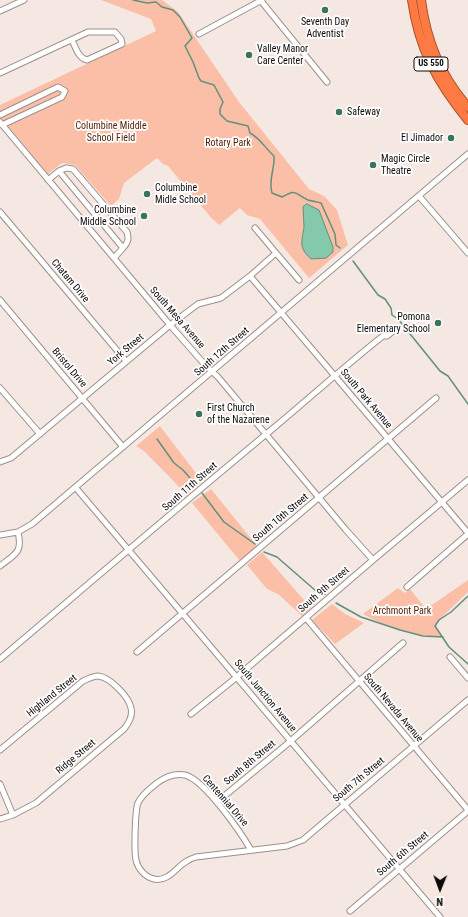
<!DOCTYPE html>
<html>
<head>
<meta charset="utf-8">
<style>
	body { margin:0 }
	#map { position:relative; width:468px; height:917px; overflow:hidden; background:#f5e8e2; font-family:"Roboto Condensed",sans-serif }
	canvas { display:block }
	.north { position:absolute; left:420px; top:869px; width:40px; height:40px; -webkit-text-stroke:3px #fff; paint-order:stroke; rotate:181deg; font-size:11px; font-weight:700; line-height:16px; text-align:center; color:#0e0a09 }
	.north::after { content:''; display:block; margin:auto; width:14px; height:18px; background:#0e0a09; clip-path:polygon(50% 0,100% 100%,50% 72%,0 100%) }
</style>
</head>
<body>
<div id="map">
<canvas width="468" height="917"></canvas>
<div class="north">N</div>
</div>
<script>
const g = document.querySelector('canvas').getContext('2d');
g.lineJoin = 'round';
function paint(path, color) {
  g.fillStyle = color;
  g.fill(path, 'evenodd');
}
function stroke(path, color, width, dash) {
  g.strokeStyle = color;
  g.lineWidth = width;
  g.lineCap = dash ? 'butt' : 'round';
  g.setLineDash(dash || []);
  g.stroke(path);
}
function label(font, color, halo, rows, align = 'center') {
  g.font = font + ' "Roboto Condensed",sans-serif';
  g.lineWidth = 3.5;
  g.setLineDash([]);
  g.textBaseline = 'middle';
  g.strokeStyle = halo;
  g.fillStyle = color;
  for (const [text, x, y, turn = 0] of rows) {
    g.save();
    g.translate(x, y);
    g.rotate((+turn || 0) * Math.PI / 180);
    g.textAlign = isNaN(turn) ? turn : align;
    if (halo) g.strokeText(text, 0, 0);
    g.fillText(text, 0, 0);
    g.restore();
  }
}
paint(new Path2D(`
	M101,0H162L178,12L239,102L309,189L324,196L337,210L348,245L309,278L260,219L247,215L240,208L219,225L214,220H213L168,166L163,164L157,158L124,183L119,199L111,206L75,165L62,163L48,174L0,116V105L156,31L151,19Z
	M160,426L202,481L187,495L144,451L136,446Z
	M211,489L257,546L240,561L192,503Z
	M262,552L311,608L302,616L278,594L267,589L247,565Z
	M468,580V592L439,620L435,626L443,637C414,636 389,629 363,614L398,588L405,593L410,589L426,609Z
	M332,604L345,614L364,623L335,644L312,620Z`), '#fbbfa8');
const water = new Path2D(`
	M307,204L319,210L333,247V252L326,258L311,259C298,247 302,242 304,227C304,220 303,213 303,207Z`);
paint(water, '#84c9ac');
stroke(water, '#61907b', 1);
stroke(new Path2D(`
	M133,0L147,3L156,2L162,7L173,10L180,17L192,38L185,46L193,62L199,78L201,81L214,85L223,102L220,109V114L227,121L248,126L250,133C260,138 265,148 274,156C275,169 268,180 272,193L282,197C298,188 294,194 308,200C312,201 317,202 321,203L335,234L336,245L340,248
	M353,261L378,295L385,299L391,308L392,315L398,319L440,371L448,376L468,404
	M157,439L174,463L183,470L197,486
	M202,493L224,522L255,544
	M264,552L277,557L316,591L325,594
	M468,596L451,612L439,620L435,626L449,647L468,664
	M336,603L361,617L400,630L423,636L443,637`), '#61907b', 1.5);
const minor = new Path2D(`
	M261,1L327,82
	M0,11L24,0
	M199,34L262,0
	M0,73L88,32H115L121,39L122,44L87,60C78,58 76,48 72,40
	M0,115L58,87L65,91L62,97L2,125
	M0,122L170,325L206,366L218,377L346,530L373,560
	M59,171L66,168L73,169L127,232C129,239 128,243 123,248
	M48,180L59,171L123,248L114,258
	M419,196L468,253
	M0,212L126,361
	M255,228L276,253
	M250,276L468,533
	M0,300L123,447
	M0,388L40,434
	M0,462L11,458L170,325L198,304L221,298L250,276L276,253L299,280
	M76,488L440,917
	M0,535L18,532L32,524L468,154
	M0,566C15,554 23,553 18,532
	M407,587L468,534
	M306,618L468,810
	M137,652L436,398
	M450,657L468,678
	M0,659C92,581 183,503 276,426C312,396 346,365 383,336H387L393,331
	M191,714L232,681L373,560L468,480
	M0,750L83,681C88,679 93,676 98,676C110,677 129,697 131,708C133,716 129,723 124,729L36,803L13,815L0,819
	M0,784L13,815
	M217,802L286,745L403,643
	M251,850C241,833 205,780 185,775C175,773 165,777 157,783C150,789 142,794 138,803C135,811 134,851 136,860C138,869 145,877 154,879C169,882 176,867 187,861C190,859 193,858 196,857L287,846L303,840L468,700
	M350,911L468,811`);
const highway = new Path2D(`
	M412,0C419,49 437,82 468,120
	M421,0C426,39 441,77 468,107`);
stroke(minor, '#9c908b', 7);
stroke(highway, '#aa532f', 10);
stroke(minor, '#fff', 5);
stroke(highway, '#fe7a43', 8);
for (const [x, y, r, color] of [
	[325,10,4,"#3a745d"],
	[249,55,4,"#3a745d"],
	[339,112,4,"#3a745d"],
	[451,138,4,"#3a745d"],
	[373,165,4,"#3a745d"],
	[147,194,4,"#3a745d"],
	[144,216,4,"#3a745d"],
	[438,323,4,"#3a745d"],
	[199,414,4,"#3a745d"]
]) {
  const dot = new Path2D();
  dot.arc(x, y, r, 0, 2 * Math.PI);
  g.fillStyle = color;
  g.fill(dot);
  stroke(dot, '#fff', 1.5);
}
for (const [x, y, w] of [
	[431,64,34]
]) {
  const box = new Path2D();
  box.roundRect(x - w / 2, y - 7, w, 14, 3);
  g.fillStyle = '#fff';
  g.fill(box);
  stroke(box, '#0e0a09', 1);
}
label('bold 9px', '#0e0a09', null, [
	["US 550",431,64]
]);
label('10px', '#0e0a09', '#fff', [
	["Seventh Day",325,22,"center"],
	["Adventist",325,34,"center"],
	["Valley Manor",257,49],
	["Care Center",257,61],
	["Safeway",347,112],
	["El Jimador",443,138,"right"],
	["Magic Circle",381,159],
	["Theatre",381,171],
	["Columbine",155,188],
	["Midle School",155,200],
	["Columbine",136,210,"right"],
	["Middle School",136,222,"right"],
	["Pomona",430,317,"right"],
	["Elementary School",430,329,"right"],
	["First Church",207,408],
	["of the Nazarene",207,420]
], 'left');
label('10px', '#521b02', '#fff', [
	["Columbine Middle",111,126],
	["School Field",111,138],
	["Rotary Park",228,143],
	["Archmont Park",402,611]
]);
label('10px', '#0e0a09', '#fff', [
	["Chatam Drive",70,281,50],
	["South Mesa Avenue",177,318,49],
	["York Street",126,350,-40],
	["South 12th Street",222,352,-41],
	["Bristol Drive",69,368,50],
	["South Park Avenue",366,399,50],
	["South 11th Street",190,487,-41],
	["South 10th Street",281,518,-40],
	["South 9th Street",324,590,-41],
	["Highland Street",52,696,-39],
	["South Junction Avenue",265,696,50],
	["South Nevada Avenue",393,708,50],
	["Ridge Street",76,757,-40],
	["South 8th Street",250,763,-40],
	["South 7th Street",359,780,-40],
	["Centennial Drive",225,801,49],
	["South 6th Street",403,854,-40]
]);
</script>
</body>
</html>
